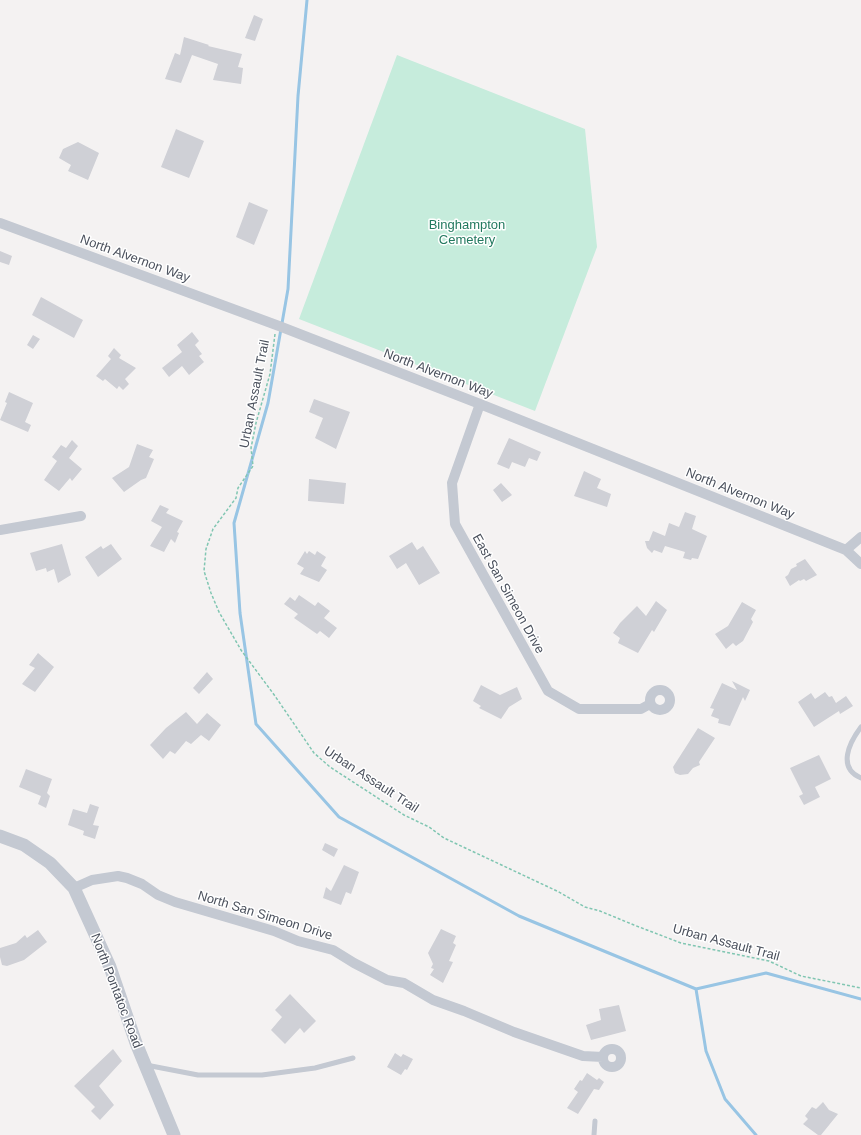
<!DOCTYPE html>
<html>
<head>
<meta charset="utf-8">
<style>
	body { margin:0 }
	canvas { display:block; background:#f4f2f2 }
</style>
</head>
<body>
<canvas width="861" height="1135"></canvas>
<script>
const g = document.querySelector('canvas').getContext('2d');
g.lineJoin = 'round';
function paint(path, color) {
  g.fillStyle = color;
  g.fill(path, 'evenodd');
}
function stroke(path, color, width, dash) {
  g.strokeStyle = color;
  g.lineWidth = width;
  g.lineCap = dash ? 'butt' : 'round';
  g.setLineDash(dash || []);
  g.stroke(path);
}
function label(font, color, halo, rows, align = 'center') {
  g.font = font + ' Helvetica,sans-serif';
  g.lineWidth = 3;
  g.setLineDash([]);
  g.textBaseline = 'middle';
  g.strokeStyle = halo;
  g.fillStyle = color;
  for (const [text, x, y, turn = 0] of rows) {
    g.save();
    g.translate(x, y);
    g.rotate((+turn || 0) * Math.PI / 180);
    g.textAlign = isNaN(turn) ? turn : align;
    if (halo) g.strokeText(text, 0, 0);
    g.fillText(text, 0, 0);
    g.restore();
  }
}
paint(new Path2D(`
	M397,55L585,129L597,247L535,411L299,319Z`), '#c6ecdc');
stroke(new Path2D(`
	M307,0L298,96L288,289L268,403L234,523L240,613L256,724L339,817L519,916L696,989L766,973L861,999
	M696,989L706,1051L725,1099L756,1135`), '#98c5e4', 3);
paint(new Path2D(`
	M254,15L263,19L255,41L245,38Z
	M184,37L209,45L208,46L242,54L238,67L243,68L241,84L213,80L218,64L192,55L181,83L165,79L175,53L180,55Z
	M176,129L204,141L189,178L161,167Z
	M78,142L99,153L88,180L68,171L71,165L59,158L63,149Z
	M249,202L268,210L254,245L236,237Z
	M0,251L12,256L9,265L0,262Z
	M41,297L83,320L74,338L32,315Z
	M192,332L199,341L195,345L202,354L199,356L204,362L189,375L182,366L169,377L162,368L182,352L177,345Z
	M33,335L40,339L33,349L27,345Z
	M114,348L121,355L119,358L136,368L125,379L129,384L123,390L119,386L117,389L105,379L103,381L96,376L111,359L108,356Z
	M9,392L33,403L25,422L31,425L28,432L0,420L7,403L5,402Z
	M314,399L350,412L336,449L315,438L323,418L309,412Z
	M509,438L541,452L537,461L529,458L525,467L512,462L509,469L497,464Z
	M72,440L78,446L69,458L82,469L72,481L70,478L59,491L44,480L57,461L52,457L61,445L66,448Z
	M137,444L153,450L149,457L154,459L146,478L141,480L124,492L112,478L129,467Z
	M584,471L601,479L597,488L611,494L607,507L574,496Z
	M309,479L346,483L344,504L308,501Z
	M501,483L512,495L502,502L493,490Z
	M160,505L169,509L166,513L183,521L177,532L179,533L175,543L171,539L164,552L150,546L162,527L151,521Z
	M685,512L696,516L692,529L707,536L698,559L692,558L691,560L683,558L685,552L665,546L662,553L654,550L652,553L647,548L645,541H649L653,531L665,536L669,523L679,527Z
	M412,542L417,550L423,546L440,573L419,585L406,563L397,569L389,556Z
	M62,544L71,575L58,583L54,569L47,572L46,568L36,571L30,553Z
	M111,544L122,559L98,577L85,557L101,546L103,549Z
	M305,551L307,554L309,551L315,555L317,551L326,557L321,566L327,570L319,582L300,574L304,568L297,564Z
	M805,559L817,575L806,581L804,579L800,581L799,580L790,586L785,577L788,575L791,569L797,566L796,564Z
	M299,595L315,606L318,602L330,611L324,618L337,628L329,638L320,631L317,634L294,618L298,614L284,604L290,597L295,601Z
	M656,601L667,610L654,632L652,630L638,653L618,643L620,638L613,633L620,623L637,606L646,616Z
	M742,602L756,610L751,619L753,622L743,641L736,646L733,643L726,649L715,634L728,626Z
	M38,653L54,667L35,692L22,684L35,668L29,665Z
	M207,672L213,679L199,694L193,688Z
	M732,681L750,690L745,701L743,697L730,726L718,723L719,719L711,716L714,709L710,708L722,683L737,690Z
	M481,685L500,695L517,687L522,699L509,707L501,719L479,708L481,706L473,701Z
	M825,692L829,697L832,696L836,703L846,696L853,706L840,714L839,711L814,727L798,702L811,693L815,699Z
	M186,712L197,724L207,713L221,725L209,741L201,735L191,744L186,741L175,754L170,751L163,759L150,745L166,728Z
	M698,728L715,738L699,762L700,765L693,768L688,774L680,775L675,773L673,767Z
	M819,755L831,779L815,787L820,797L804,805L799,796L803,794L790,768Z
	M26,769L52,779L47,793L50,796L46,808L38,804L41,796L19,787Z
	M90,804L99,807L93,825L99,826L95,839L83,835L84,831L68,825L73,809L87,813Z
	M325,843L338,849L334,857L322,850Z
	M344,865L359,872L351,894L346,892L341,905L323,898L326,887L331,891Z
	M441,929L456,936L453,943L456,945L449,961L453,962L443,983L430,975L434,969L431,968L433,964L428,953Z
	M38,930L47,942L24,960L7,966L2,965L0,957V948L16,943L25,935L27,938Z
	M290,994L316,1021L304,1033L300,1028L285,1044L271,1030L282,1017L275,1010Z
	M619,1005L626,1031L591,1040L586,1025L601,1020L599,1009Z
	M113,1049L122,1061L99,1086L114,1105L100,1120L91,1111L95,1107L74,1086Z
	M395,1053L401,1057L403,1054L413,1059L407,1070L405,1069L401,1075L387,1067Z
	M587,1073L597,1080L599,1078L604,1082L599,1090L594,1089L578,1114L567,1108L578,1092L574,1089L580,1080L582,1081Z
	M823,1102L829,1110L838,1114L821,1135H818L803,1124L808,1119L805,1116L812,1107L816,1109Z`), '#cfd0d6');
stroke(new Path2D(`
	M275,334L270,374L256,423L251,448L253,466L238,488L236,498L213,529L206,549L204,571L211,593L219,612L241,650L275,696L314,753L330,767L387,804L404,815L429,827L444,838L557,891L585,907L600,911L634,925L681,943L769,961L801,976L861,988`), '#81c6b2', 1.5, [3, 2]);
stroke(new Path2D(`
	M861,727C849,743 837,768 861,778
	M146,1065L198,1075H262L315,1068L353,1058
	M594,1135L595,1121`), '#c4c9d2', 5);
stroke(new Path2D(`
	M0,223L279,326L480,404L846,550L861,564
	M480,404L452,483L455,524L548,691L579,709H641L650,704
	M0,530L81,516
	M846,550L861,537
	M650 700a10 10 0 1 1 20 0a10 10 0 1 1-20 0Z
	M74,888L92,880L118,876L127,878L142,884L158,895L175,902L274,931L298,941L333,950L354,963L387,980L404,983L433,1000L464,1011L514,1032L583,1056L603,1057
	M603 1058a9 9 0 1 1 18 0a9 9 0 1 1-18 0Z`), '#c4c9d2', 10);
stroke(new Path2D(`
	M0,836L24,845L50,863L74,888L110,967L136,1043L174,1135`), '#c4c9d2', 13);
label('13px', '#22795f', '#fff', [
	["Binghampton",467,225],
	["Cemetery",467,240]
]);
label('13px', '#4b515d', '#fff', [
	["North Alvernon Way",135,259,20],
	["North Alvernon Way",438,374,21],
	["Urban Assault Trail",255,394,-79],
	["North Alvernon Way",740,494,22],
	["East San Simeon Drive",508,594,61],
	["Urban Assault Trail",371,780,33],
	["North San Simeon Drive",265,916,17],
	["Urban Assault Trail",726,943,15],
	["North Pontatoc Road",116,991,69]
]);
</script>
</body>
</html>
